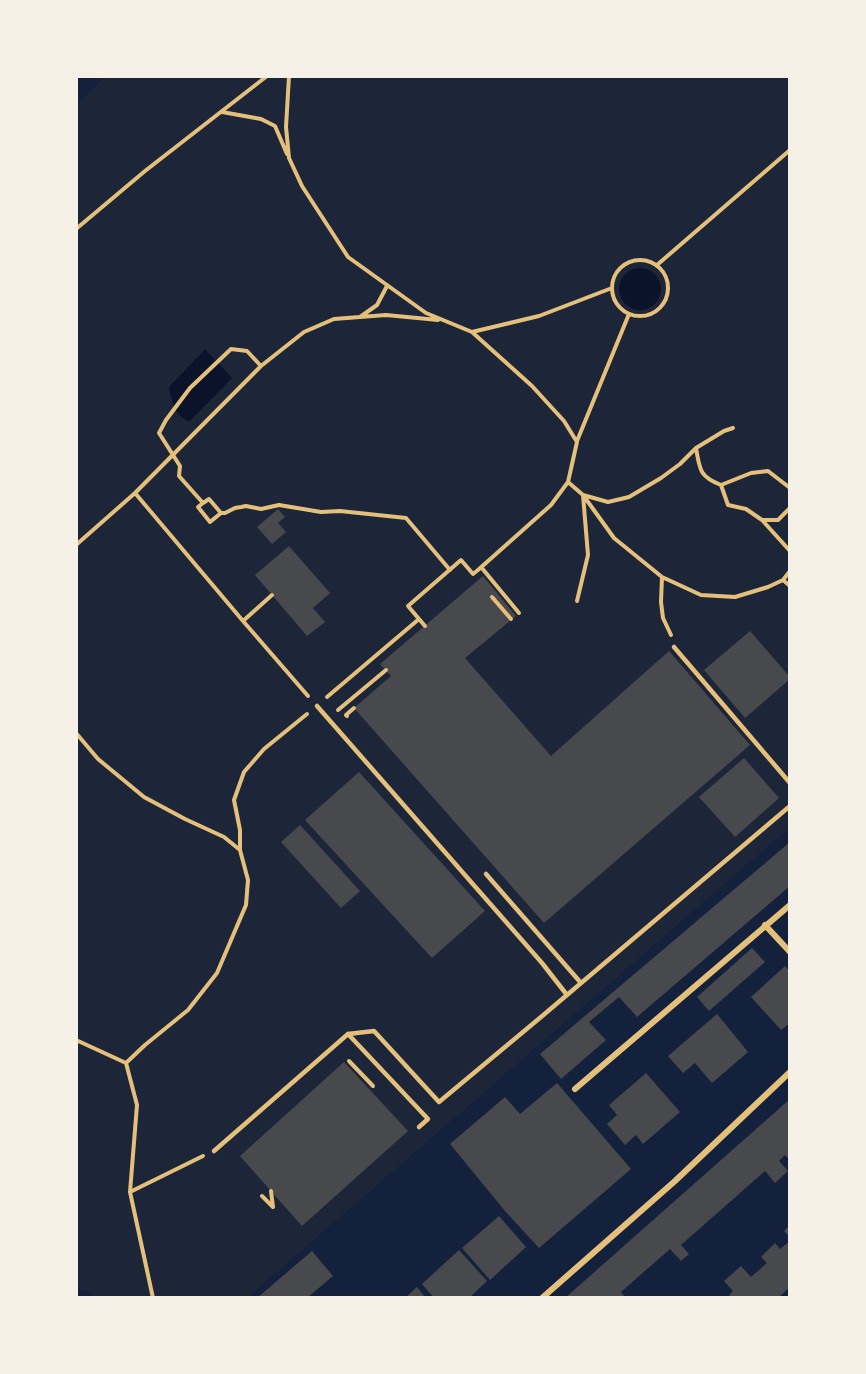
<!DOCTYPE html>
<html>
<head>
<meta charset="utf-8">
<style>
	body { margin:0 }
	#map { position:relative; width:866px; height:1374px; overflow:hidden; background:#14213d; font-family:Manrope,sans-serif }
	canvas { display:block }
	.frame { position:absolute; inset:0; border:78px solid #f6f1e7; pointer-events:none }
</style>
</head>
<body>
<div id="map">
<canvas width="866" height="1374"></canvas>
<div class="frame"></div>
</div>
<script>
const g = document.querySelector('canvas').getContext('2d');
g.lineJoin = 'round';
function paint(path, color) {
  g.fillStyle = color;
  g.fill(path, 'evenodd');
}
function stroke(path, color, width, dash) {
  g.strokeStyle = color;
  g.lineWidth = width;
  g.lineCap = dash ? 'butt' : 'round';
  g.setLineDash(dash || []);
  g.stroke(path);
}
paint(new Path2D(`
	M106,76L789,77V828L248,1297H95L88,1292L77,1288V104Z`), '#1d2539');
paint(new Path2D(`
	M619 289a21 21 0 1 1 42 0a21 21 0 1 1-42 0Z
	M205,349L232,378L189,422C174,414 172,403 169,387Z`), '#0b132b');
paint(new Path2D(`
	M278,509L285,517L278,523L286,532L272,544L257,527Z
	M289,546L330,593L313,608L325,622L307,636L255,575Z
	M483,576L516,616L465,658L551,756L669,651L750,745L544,923L354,708L391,676L380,664Z
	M750,631L790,677V679L745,718L704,670Z
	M744,758L779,798L735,837L699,797Z
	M359,772L485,911L432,958L305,820Z
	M300,825L360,891L341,908L281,842Z
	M790,842V886L637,1017L619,997L589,1022L606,1040L561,1079L540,1054Z
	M752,948L765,962L709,1011L697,997Z
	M785,966L790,972V1023L781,1030L751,997Z
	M717,1014L748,1052L712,1083L695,1063L683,1073L668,1056Z
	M344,1062L408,1131L302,1226L240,1156Z
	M646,1073L680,1112L643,1144L636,1135L625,1145L607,1124L617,1115L609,1105Z
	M557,1083L631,1169L539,1248L505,1211L450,1144L505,1097L520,1114Z
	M790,1099V1160L785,1155L779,1161L788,1171L775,1183L765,1171L681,1245L689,1254L681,1261L670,1249L621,1292L626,1298H565Z
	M499,1216L526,1247L490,1280L462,1248Z
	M790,1225V1237L784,1231Z
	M790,1241V1287L778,1298H727L733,1291L724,1281L741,1266L751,1277L767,1263L761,1257L775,1243L780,1249Z
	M459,1250L487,1281L469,1298H434L422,1284Z
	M312,1251L333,1276L307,1298H257Z
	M417,1287L426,1298H405Z`), '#48494c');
stroke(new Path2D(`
	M289,76L286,127L289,158L302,186L348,257L426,313L472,332L532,386L564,421L577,442L568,482L583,495L614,538L662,577L701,595L735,597L768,587L783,580L790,571
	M222,112L261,119L275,126L287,154
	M76,229L145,171L267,76
	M612 288a28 28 0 1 1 56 0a28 28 0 1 1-56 0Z
	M657,265L790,150
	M360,317L377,305L387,286
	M472,332L539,316L612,288
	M577,441L629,314
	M696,448C700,470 699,476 721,485L751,473L768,471L790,488
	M721,485L728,505L746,509L762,520
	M135,493L243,621L308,696
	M203,503L198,507L210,522L221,513L209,499L203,503L179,476L180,466L159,433L166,420L190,388L231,349L247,351L261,366
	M790,508L778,520H762L790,551
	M221,513H225L235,508L241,507L246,506L261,509L279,505L321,512L340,511L406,518L450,570
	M76,545L135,493L261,366L304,332L334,319L386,315L438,320
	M481,567L519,613
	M662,577L661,602L663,618L671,635
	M783,580L790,586
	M492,597L511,619
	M577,601L588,555L583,495L608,502L629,497L661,478L680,464L696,448L724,431L733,428
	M419,619L425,626
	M243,621L272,595
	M327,697L419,619L408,606L461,560L473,574L478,570L551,505L568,482
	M338,710L386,670
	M347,716L346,715L354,708
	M76,733L98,759L144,797L185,819L224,837L240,850L248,880L246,905L217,973L188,1010L145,1045L126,1063
	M240,850V830L234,800L244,772L264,749L307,714
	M76,1040L126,1063
	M349,1061L373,1086
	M126,1063L137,1105L130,1192L153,1298
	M130,1192L203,1156
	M262,1196L273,1207L271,1191`), '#e5c07b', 4);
stroke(new Path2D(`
	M674,647L790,783
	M317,706L542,963L567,995
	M486,874L581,983
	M348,1034L428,1119L419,1127
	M214,1151L348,1034L374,1031L439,1102L541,1017L790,806`), '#e5c07b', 4.5);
stroke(new Path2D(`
	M765,925L790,952
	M575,1089L790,905
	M542,1298L675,1181L790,1072`), '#e5c07b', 6);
</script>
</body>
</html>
